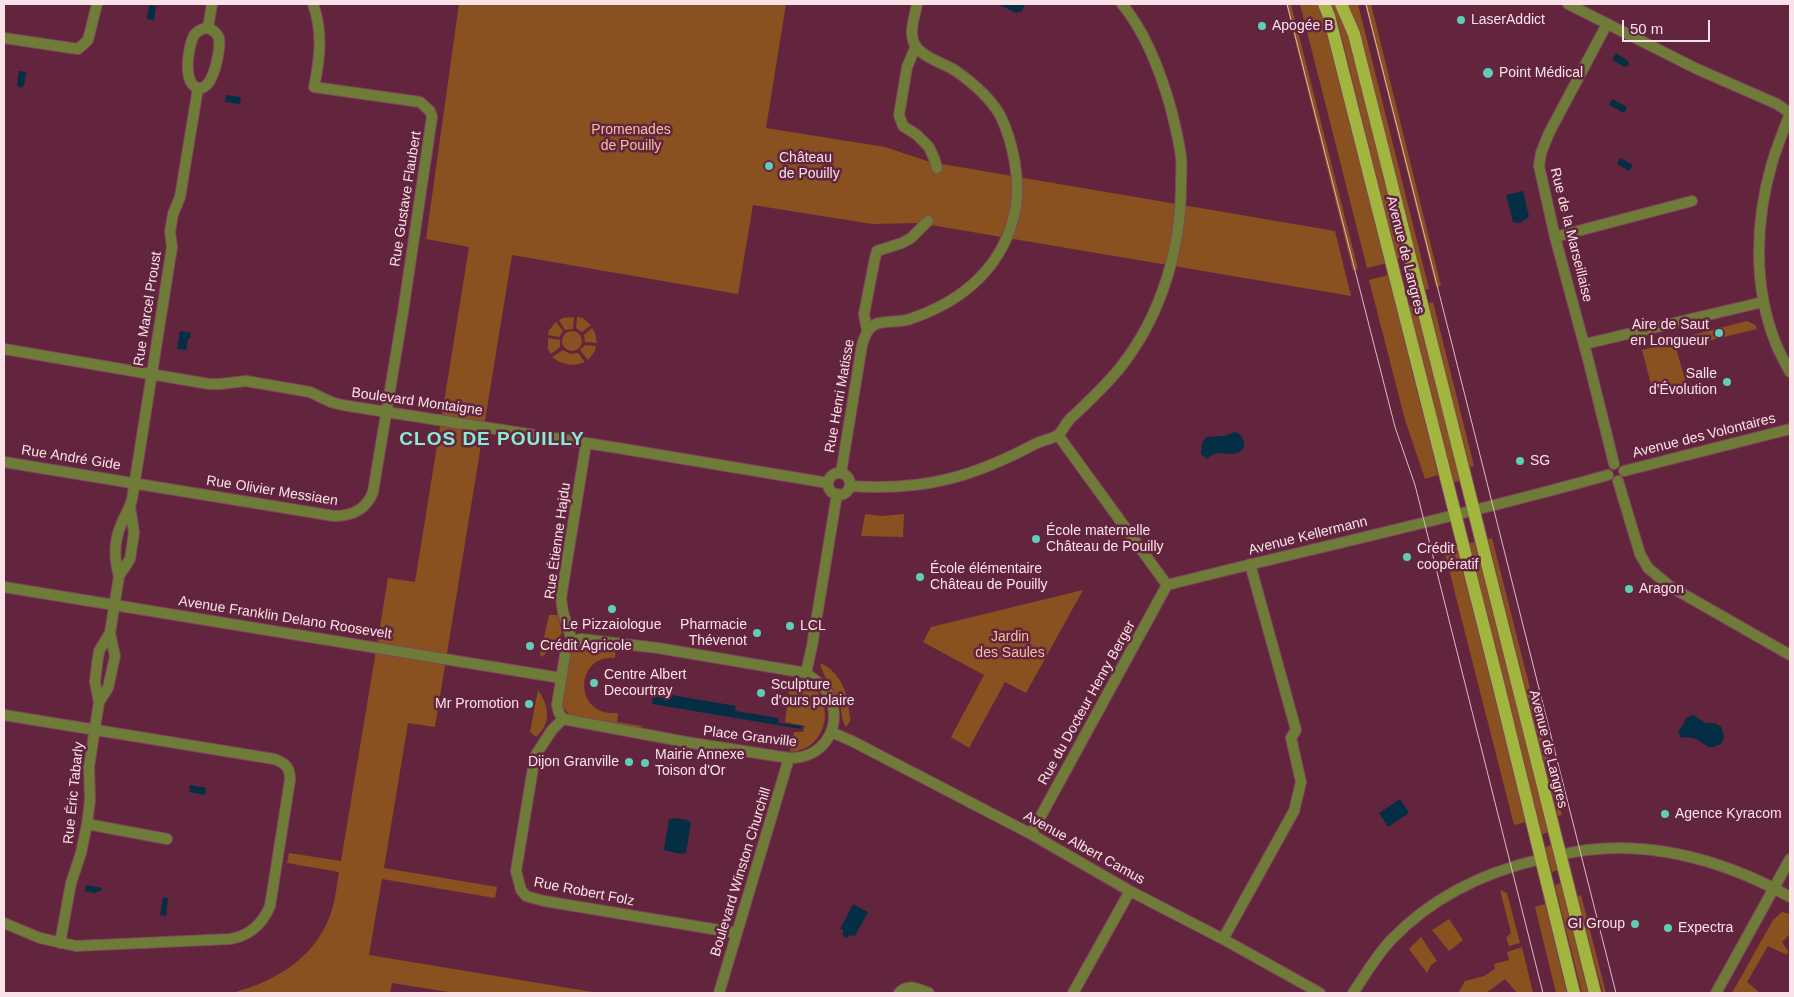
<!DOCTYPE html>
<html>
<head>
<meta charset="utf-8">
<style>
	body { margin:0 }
	#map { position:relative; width:1794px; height:997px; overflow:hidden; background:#62253d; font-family:Helvetica,sans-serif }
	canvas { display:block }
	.frame { position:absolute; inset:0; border:5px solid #fae2e9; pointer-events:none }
	.scale { position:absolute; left:1622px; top:20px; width:88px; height:22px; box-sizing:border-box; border:2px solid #fae2e9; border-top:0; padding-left:6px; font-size:15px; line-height:18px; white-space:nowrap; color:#fae2e9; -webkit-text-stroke:4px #62253d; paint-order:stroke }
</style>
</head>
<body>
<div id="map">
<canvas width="1794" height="997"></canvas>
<div class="frame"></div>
<div class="scale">50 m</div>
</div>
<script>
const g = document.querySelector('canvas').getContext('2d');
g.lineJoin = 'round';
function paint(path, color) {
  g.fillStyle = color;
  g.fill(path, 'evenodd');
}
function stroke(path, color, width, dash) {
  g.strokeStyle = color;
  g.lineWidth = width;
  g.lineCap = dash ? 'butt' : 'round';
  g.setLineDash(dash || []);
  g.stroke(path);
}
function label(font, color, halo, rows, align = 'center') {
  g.font = font + ' Helvetica,sans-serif';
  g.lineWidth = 5;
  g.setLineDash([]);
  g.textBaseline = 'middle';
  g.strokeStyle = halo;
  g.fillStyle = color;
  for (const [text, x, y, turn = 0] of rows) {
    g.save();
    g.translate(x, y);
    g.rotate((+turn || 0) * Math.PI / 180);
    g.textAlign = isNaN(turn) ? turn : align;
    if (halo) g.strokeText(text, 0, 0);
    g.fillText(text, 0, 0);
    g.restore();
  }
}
paint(new Path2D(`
	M459,4H786L766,128L885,147L930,162L1335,231L1351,296L919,223L872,224L753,205L738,294L512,255L435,727L408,723L384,868L497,887L495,898L382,879L369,955L599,993H455L392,983L390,993H232C278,981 320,955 333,906C336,895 337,883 339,872L287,863L289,853L341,861L388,578L415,582L469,247L426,239Z
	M1286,4H1291L1358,269L1353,271Z
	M1300,4H1319L1388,263L1367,268Z
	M1330,4H1339L1342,10L1404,257L1397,259L1338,22Z
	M1347,4H1358L1429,289L1425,290L1351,11Z
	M1365,4H1371L1441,286L1436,287Z
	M1388,275L1438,475L1425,479L1405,420L1369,280Z
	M1433,302L1474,466L1470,467L1427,304Z
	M1416,305L1460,481L1454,482L1452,477L1411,315L1410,306Z
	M574,317L573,329L565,330L559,320L563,318Z
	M577,317L583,318L591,325L582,332L576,328Z
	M1747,321L1755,325L1757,329L1683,347L1680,338Z
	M556,322L563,331L559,337L548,335L549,330Z
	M592,328L595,333L597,343L585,342L584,335Z
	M562 341a10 10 0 1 1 20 0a10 10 0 1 1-20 0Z
	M548,338L560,340V347L551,354L548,349Z
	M1674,341L1686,383L1653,392L1642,350Z
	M585,345L596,346L595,351L588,360L580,350Z
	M563,350L570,354L578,353L585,362C573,367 562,365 552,357Z
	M865,514L882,516L904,514L903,537L861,536Z
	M1492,538L1562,815L1558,816L1488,539Z
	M1475,542L1548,832L1541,835L1468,544Z
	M1457,547L1526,822L1514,825L1444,550Z
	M1083,590L1026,693L1005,682L969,748L951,737L984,675L923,642L931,627Z
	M549,615H558L562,633L555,644L542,657L540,655Z
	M584,643L616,647L615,658C574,654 573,718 618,713L617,722L642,726L641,730L570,716L564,708L562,702L571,652L575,647Z
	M820,663C839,671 849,693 849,712C849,715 851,718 850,720C850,723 847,725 846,727C841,720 842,712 840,704C835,689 823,678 820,663Z
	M806,680C836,700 830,749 790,752L794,732H803L805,726L785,722L790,685L805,688Z
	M538,690C549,706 552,723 536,737L530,732Z
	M1551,845L1558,870L1552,872L1545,847Z
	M1561,883L1588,993H1582L1555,885Z
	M1500,890L1507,893L1520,943L1509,946L1506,938L1511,933Z
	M1581,895L1606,993H1603L1577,897Z
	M1545,904L1567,993H1556L1535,907Z
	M1782,912L1790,914V934L1782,942L1788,951L1787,955L1768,946L1747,982L1760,993H1732L1773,920Z
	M1449,919L1463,940L1449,951L1432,930Z
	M1421,937L1437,961L1431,965L1427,973L1409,949Z
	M1522,947L1533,993H1517L1505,979L1486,993H1458L1465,981L1484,976L1495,969L1494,964L1509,960L1507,952Z`), '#895120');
paint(new Path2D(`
	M998,4H1023L1025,5L1022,11L1016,13Z
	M149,5L156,6L154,20L147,19Z
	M1616,53L1628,61L1629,65L1625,67L1612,60Z
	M19,71L26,72L24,86L20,88L17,85Z
	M226,95L240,97L241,102L239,104L225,102Z
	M1612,99L1627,107L1624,113L1609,105Z
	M1620,158L1633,165L1629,171L1617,164Z
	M1523,191L1529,217L1520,223L1513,222L1506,195Z
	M180,331L191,333L190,338L188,339L186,350L177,349Z
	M1235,432C1242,435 1245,440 1244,448C1233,462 1220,445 1207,459L1201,454L1202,443L1206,437L1224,436Z
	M654,692L736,706L735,711L778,718V723L802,726L801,729L652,704Z
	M1693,715L1706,723H1715L1721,727C1727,739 1723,747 1709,747C1698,741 1694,735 1681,738L1678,731L1683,725L1686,718Z
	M190,785L206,788L205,795L189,792Z
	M1400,799L1409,813L1388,827L1379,813Z
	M674,818L687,820L691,823L686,853L681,854L664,850L669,819H672Z
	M86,885L102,888L101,891H99L95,893L85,891Z
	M163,897L168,898L166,916L160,915Z
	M853,904L868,912L855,936L852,935L846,938L843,935V930L840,929Z`), '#032e44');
const street = new Path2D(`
	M1568,4L1697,69L1777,104L1790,113
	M1607,24L1549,133L1541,153L1539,166L1555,237L1589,363L1614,464
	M208,28C213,30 217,33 219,38C221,48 214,88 200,88C181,88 188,43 195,34C199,30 203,28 208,28Z
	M208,28L212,4
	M4,38L78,49L88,40L97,4
	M916,46L907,67L899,115L903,126L917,135L929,147L934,158L937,168
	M1790,113C1784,130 1777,146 1772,163C1755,222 1753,287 1776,344C1780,354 1785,363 1790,372
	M1555,237L1692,201
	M867,330L864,314L875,258L877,251L902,243L911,238L928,221
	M1585,344L1763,302
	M4,349L209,384H220L246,381L310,392L331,402L342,405L618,448L828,483
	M1058,435L1167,585
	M4,462L334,516C352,516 366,510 373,492L403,312L432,117L430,111L420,102L314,87C320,58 323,32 313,4
	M1624,471L1790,429
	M841,473L862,345C865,336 867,328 876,324C887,320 899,323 910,319C964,301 1006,265 1016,206C1020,178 1013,143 1001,117C991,98 973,83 956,71C944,63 923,58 915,45C908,33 915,16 917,4
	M828 484a11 11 0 1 1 22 0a11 11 0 1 1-22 0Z
	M1618,481L1640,554L1648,568L1671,587L1790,655
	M850,486C923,491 971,478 1035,444C1042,440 1054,439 1059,434C1063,430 1066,423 1070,419C1089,401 1107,385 1123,364C1162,313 1181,248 1181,184C1181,175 1182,166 1181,157C1179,141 1175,125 1171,109C1161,73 1146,33 1122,4
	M119,576C114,559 114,541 121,525C124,516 130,509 132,499L168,272L172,247L170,232L173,214L180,197L198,88
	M1167,585C1314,548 1462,516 1608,475
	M4,587L561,678
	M581,639L658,648L806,673C815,680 825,686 830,697C843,729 822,759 789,758L686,742L563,719L559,713L557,705L566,649L572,641Z
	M572,641L563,612L561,598L586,444
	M806,673L812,646L837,494
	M99,702L95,682L97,664L99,651L110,633L119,576L130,559L134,533L130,506
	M4,715L274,759C286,763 290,768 290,780L270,906C262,925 249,936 230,939L76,946L40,938L4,923
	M563,719L552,730L535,756L516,871L521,890L526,896L544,901L737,933
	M831,732L852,741L1031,834L1130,891L1223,939L1320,993
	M87,824L167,839
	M1031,834L1167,585
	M1560,855C1638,836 1721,858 1790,897
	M1223,939L1294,811L1301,782L1291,738L1296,730L1250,564
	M60,943L71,883L81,853L87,824L90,800L89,767L99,702L108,688L115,656L110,633
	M719,993L789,758
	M899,993C908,983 918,989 929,993
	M1073,993L1130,891
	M1353,993C1365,975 1376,956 1391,940C1431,898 1485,872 1541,859
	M1716,993L1790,859`);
const primary = new Path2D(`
	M1324,4L1329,16L1498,683L1574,993
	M1341,4L1354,34L1595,993`);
stroke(street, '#7d475c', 12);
stroke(primary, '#7d475c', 14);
stroke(street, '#6f7c37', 10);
stroke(primary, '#a2b63f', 12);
stroke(new Path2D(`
	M1287,4L1395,427L1415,485L1543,993
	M1366,4L1616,993`), '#dbbbc6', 1);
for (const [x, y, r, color] of [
	[1461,20,5,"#5eceb8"],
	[1262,26,5,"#5eceb8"],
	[1488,73,6,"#5eceb8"],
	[769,166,5,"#5eceb8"],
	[1719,333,5,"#5eceb8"],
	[1727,382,5,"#5eceb8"],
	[1520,461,5,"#5eceb8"],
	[1036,539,5,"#5eceb8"],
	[1407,557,5,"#5eceb8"],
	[920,577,5,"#5eceb8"],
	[1629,589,5,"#5eceb8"],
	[612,609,5,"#5eceb8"],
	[790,626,5,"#5eceb8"],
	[757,633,5,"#5eceb8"],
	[530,646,5,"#5eceb8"],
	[594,683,5,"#5eceb8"],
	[761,693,5,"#5eceb8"],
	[529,704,5,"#5eceb8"],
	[629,762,5,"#5eceb8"],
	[645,763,5,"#5eceb8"],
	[1665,814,5,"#5eceb8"],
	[1635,924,5,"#5eceb8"],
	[1668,928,5,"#5eceb8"]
]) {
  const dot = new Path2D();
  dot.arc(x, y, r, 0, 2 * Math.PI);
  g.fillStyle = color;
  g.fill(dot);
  stroke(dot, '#62253d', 2);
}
label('14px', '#fae2e9', '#62253d', [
	["LaserAddict",1471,20],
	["Apogée B",1272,26],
	["Point Médical",1499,73],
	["Château",779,158],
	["de Pouilly",779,174],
	["Aire de Saut",1709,325,"right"],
	["en Longueur",1709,341,"right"],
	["Salle",1717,374,"right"],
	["d'Évolution",1717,390,"right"],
	["SG",1530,461],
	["École maternelle",1046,531],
	["Château de Pouilly",1046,547],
	["Crédit",1417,549],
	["coopératif",1417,565],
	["École élémentaire",930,569],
	["Château de Pouilly",930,585],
	["Aragon",1639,589],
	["Le Pizzaiologue",612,625,"center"],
	["Pharmacie",747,625,"right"],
	["Thévenot",747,641,"right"],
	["LCL",800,626],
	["Crédit Agricole",540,646],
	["Centre Albert",604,675],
	["Decourtray",604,691],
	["Sculpture",771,685],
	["d'ours polaire",771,701],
	["Mr Promotion",519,704,"right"],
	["Mairie Annexe",655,755],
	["Toison d'Or",655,771],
	["Dijon Granville",619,762,"right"],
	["Agence Kyracom",1675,814],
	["GI Group",1625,924,"right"],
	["Expectra",1678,928]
], 'left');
label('14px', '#f1c19e', '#62253d', [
	["Promenades",631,130],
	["de Pouilly",631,146],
	["Jardin",1010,637],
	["des Saules",1010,653]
]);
label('14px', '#fae2e9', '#62253d', [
	["Rue Gustave Flaubert",406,199,-81],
	["Rue de la Marseillaise",1571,235,76],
	["Avenue de Langres",1405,255,76],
	["Rue Marcel Proust",148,309,-81],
	["Rue Henri Matisse",840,396,-80],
	["Boulevard Montaigne",417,402,8],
	["Avenue des Volontaires",1704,436,-14],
	["Rue André Gide",71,458,9],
	["Rue Olivier Messiaen",272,491,9],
	["Avenue Kellermann",1308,536,-14],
	["Rue Étienne Hajdu",558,541,-82],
	["Avenue Franklin Delano Roosevelt",285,618,9],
	["Rue du Docteur Henry Berger",1087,703,-61],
	["Place Granville",750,737,7],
	["Avenue de Langres",1548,749,76],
	["Rue Éric Tabarly",74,793,-84],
	["Avenue Albert Camus",1084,848,29],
	["Boulevard Winston Churchill",741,872,-73],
	["Rue Robert Folz",584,892,11]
]);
g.letterSpacing = '1px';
label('bold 19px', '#87ebd5', '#62253d', [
	["CLOS DE POUILLY",492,440]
]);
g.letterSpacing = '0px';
</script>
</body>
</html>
